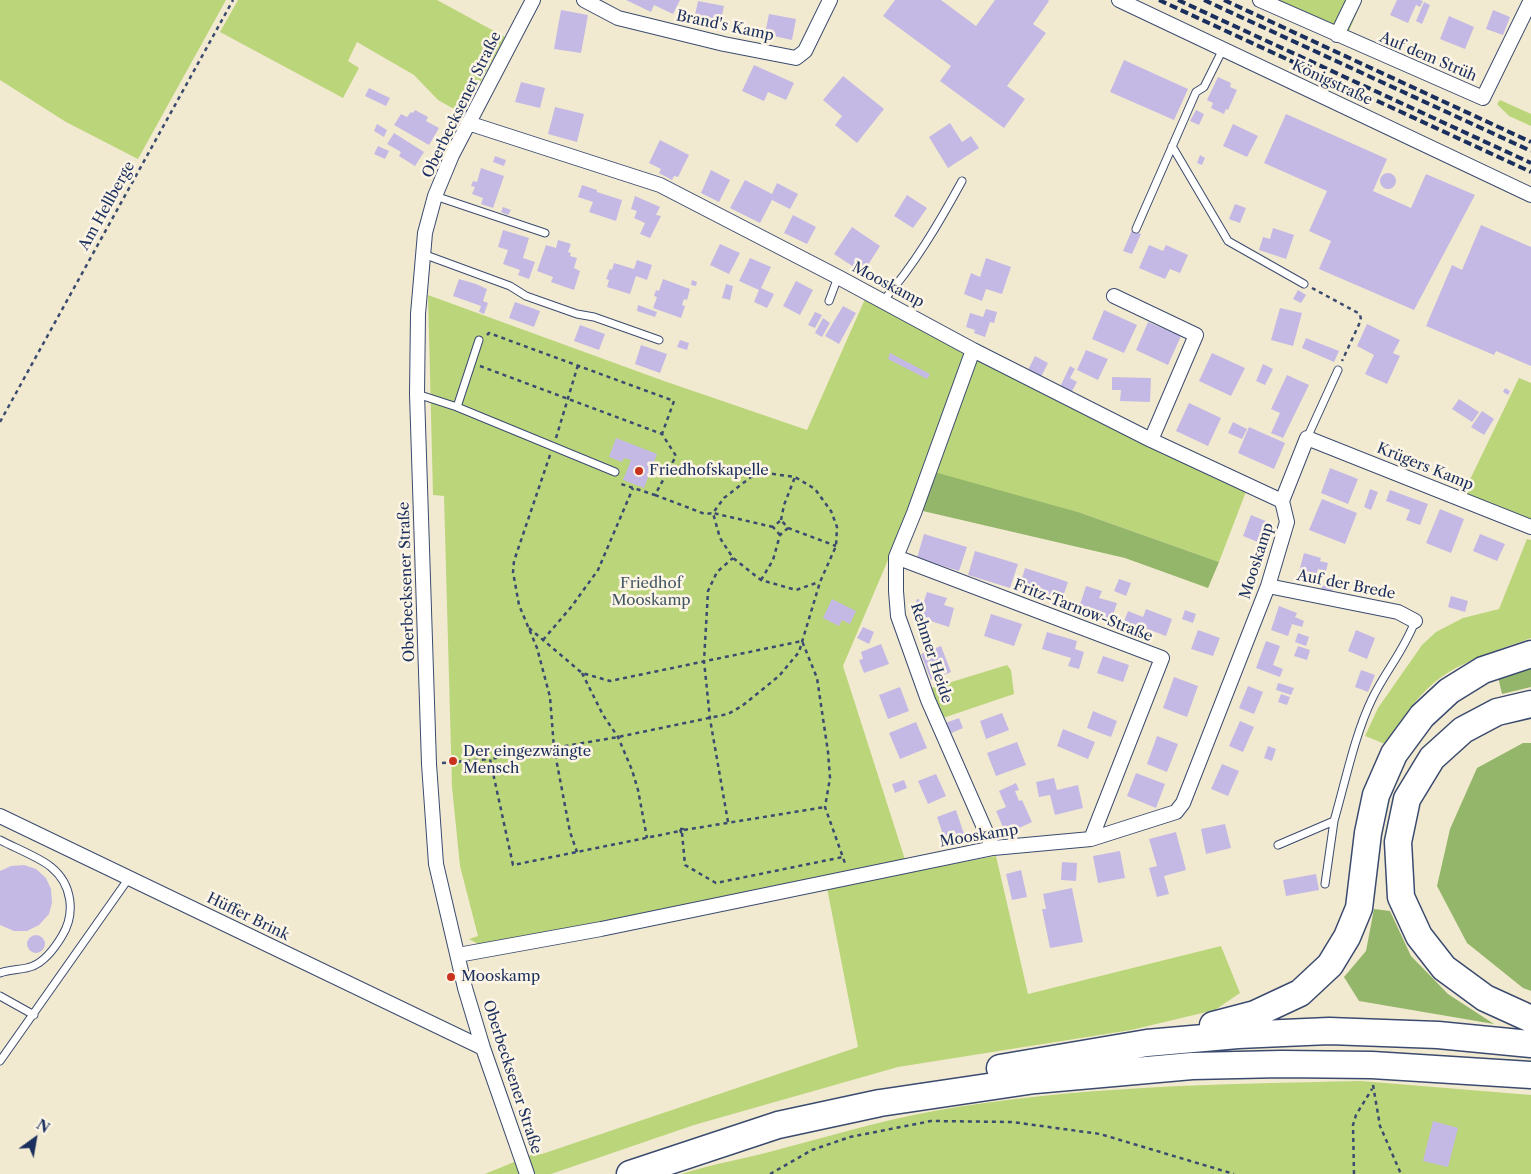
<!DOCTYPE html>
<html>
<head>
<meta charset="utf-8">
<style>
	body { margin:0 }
	#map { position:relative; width:1531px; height:1174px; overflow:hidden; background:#f2ead0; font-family:"Libre Caslon Text",serif }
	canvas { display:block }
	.north { position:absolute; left:10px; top:1114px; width:50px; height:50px; -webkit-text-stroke:4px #fcf5e5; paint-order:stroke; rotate:32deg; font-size:14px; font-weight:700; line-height:20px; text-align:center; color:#1b2f5e }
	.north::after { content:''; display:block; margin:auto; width:18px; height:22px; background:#1b2f5e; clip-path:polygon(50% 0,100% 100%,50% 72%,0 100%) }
</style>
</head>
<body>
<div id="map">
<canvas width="1531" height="1174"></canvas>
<div class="north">N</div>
</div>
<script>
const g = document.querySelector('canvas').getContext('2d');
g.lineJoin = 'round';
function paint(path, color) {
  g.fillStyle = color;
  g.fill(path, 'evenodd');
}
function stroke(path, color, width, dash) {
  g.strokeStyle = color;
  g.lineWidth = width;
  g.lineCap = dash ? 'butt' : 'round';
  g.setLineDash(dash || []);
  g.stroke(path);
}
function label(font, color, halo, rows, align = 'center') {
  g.font = font + ' "Libre Caslon Text",serif';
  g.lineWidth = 5;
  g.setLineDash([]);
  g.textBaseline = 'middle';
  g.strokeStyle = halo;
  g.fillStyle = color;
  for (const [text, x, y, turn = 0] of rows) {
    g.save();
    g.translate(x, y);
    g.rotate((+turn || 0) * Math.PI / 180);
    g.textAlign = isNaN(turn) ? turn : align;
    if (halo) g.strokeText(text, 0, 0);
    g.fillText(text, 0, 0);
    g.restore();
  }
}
paint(new Path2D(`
	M0,0H226L138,159L66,122L0,80Z
	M238,0H437L505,37L463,114L438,100L414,75L357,42L348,61L359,68L343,98L220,32Z
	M1251,0H1362L1345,41Z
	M1500,100L1531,114V126L1509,116L1497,104Z
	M428,295L664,381L807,430L865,299L1247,489L1219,562L1081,513L910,508L843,666L909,872L996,856L1028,994L1221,946L1240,993L1215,1010L1131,1030L898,1067L694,1125L551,1174H485L531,1155L542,1154L858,1047L827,888L480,945L469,939L478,936L460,866L452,787L444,496L433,495Z
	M1519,378L1531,383V522L1463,494Z
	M1527,539L1531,540V638C1499,650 1463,660 1436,681C1415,698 1400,722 1385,744L1365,736L1378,708L1422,645L1436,632L1463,618L1499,609Z
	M1007,665L1011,670L1014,694L937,720L925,690Z
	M1361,1081L1531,1095V1174H681C715,1163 750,1158 784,1148C834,1135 883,1120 934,1111C1075,1086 1218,1084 1361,1081Z`), '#bbd57b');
paint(new Path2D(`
	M927,470L1081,513L1219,562L1208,588L1125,558L910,508Z
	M1531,666V687L1502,694L1498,677Z
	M1523,743H1531V991L1523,988L1467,943L1437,886L1450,829L1477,768Z
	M1374,909L1390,911L1411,956L1448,994L1494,1024L1359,1001L1344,977L1366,951Z`), '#94b66b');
paint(new Path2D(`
	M626,0H680L673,14L654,5L651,12Z
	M895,0H941L976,26L995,0H1048L1049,1L1033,24L1046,33L1007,86L1025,99L1004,128L940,81L951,66L883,16Z
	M1397,0H1420L1423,1L1420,7L1416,5L1408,23L1390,15Z
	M698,1L724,6L720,25L694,20Z
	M1424,2L1430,5L1422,24L1416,21Z
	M561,10L588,15L581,53L554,49Z
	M1493,10L1510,17L1503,35L1486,29Z
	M769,14L796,19L792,40L765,34Z
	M1449,16L1474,27L1465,49L1440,39Z
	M1124,60L1188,89L1174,120L1110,92Z
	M754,65L794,83L786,100L768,92L764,101L742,91Z
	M843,76L884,109L857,143L835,125L842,116L823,100Z
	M1218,77L1231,83L1230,87L1237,90L1228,110L1226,109L1224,114L1211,108L1213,103L1207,100Z
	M521,82L545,88L540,108L515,102Z
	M369,88L390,98L386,106L365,96Z
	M555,107L584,114L577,142L548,134Z
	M415,110L428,117L426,121L439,128L429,145L394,125L401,114L407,117L411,112L413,113Z
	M1196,110L1204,114L1199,125L1190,121Z
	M1286,114L1387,159L1373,191L1411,208L1426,174L1475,195L1414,310L1319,269L1331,241L1309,231L1327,191L1264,163Z
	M950,123L962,142L971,136L979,148L948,168L929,137Z
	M377,124L387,130L384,137L374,131Z
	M1233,124L1258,136L1247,157L1223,146Z
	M394,133L424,152L415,166L399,156L401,152L387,144Z
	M660,140L689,155L678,177L674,176L672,180L659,173L661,169L649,163Z
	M378,146L389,151L385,159L374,154Z
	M1200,155L1205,158L1202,165L1197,163Z
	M495,156L506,160L504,166L493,162Z
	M481,168L504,176L493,208L481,204L483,198L472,194L475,187L471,186L473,181L477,182Z
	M711,170L730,180L719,202L701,193Z
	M1380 181a8 8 0 1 1 16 0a8 8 0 1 1-16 0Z
	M745,180L772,194L777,183L798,194L790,209L772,200L760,223L730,208Z
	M582,185L597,190V192L622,200L616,221L589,212L593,202L578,197Z
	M907,195L927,208L913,228L894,216Z
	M635,196L660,207L656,215L661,216L650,238L640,234L645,223L634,218L637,211L631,209Z
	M1235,204L1246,208L1240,223L1229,219Z
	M503,207L511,210L508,215L501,212Z
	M793,215L816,227L807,244L784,233Z
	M1481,225L1531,247V366L1496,351L1494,355L1426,326L1452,265L1462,270Z
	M852,227L880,246L863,273L834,254Z
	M1273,228L1294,235L1286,259L1259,250L1263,237L1270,239Z
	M503,230L529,238L523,258L535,262L529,279L518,275L520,270L503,264L508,250L498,247Z
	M1132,230L1141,234L1132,254L1123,251Z
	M558,240L571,244L568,252L571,253L570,256L577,258L574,268L580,271L574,290L551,282L553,277L537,271L546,245L556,248Z
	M720,244L740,253L729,274L710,265Z
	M1149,245L1163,251L1166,245L1188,255L1180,273L1170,269L1165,279L1139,268Z
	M750,258L771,267L761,288L774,294L767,308L754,302L759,290L739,281Z
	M986,258L1011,267L1002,294L986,289L982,301L964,294L971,273L980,277Z
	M637,260L652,265L647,280L636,276L630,294L607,287L609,280L606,279L610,269L612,270L614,263L634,269Z
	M459,279L476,284L487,289L483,301L488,303L484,314L479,312L481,306L453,296Z
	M663,279L690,289L687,300L684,299L682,305L685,306L681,318L653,308L657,297L654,296L656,290L659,291Z
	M692,280L697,282L696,286L691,285Z
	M796,281L813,290L800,315L783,306Z
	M726,284L733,286L730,300L722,298Z
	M1298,290L1306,295L1301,303L1293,299Z
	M515,302L540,311L534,327L509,318Z
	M638,305L657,312L655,317L637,311Z
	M843,306L856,313L839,344L825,336Z
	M1280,308L1302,313L1293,346L1271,340Z
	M986,309L997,312L994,323L990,322L985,337L974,333L975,330L966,327L970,313L983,317Z
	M1104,310L1137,325L1124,353L1092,339Z
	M815,312L822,315L815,328L808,325Z
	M823,318L830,323L822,337L815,333Z
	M1148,322L1181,336L1168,365L1136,350Z
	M1367,324L1400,340L1393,353L1400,356L1387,384L1365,374L1374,355L1357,346Z
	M580,325L605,334L599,350L574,341Z
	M1306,338L1339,351L1334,362L1302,348Z
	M680,340L689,343L687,350L677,347Z
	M641,345L667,354L660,373L635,364Z
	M1086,350L1108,359L1098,380L1077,370Z
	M890,353L930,374L927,379L888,359Z
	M1212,353L1245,368L1231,396L1199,381Z
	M1035,356L1048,363L1041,377L1028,370Z
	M1263,364L1273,369L1265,385L1256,381Z
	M1070,366L1075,369L1070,378L1077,382L1071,393L1060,387Z
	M1287,375L1309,385L1283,438L1271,433L1280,413L1271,409Z
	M1112,377L1151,378L1150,402L1120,401L1121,390H1112Z
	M1505,388L1510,391L1508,395L1503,392Z
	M1459,399L1479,412L1472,422L1452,409Z
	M1189,403L1221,418L1208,446L1176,431Z
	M1482,411L1494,419L1484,435L1471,427Z
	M1233,422L1247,429L1242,439L1228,433Z
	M1249,427L1285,443L1274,469L1238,453Z
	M616,438L657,454L644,488L623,480L631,460L624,458L622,462L609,457Z
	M1330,468L1358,479L1348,504L1321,493Z
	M1370,489L1378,492L1371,510L1364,507Z
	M1390,490L1428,504L1420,525L1406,520L1410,510L1386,501Z
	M1322,499L1357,513L1345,544L1309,530Z
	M1440,509L1464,519L1451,553L1426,543Z
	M1251,515L1273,524L1265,545L1243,536Z
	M924,534L967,547L959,571L917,558Z
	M1480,534L1505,544L1497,561L1473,551Z
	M975,551L1018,564L1010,588L968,575Z
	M1304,553L1321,558L1320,561L1328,563L1326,571L1318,569L1315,580L1298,576Z
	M1025,568L1068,582L1060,605L1018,592Z
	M1119,579L1131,583L1126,596L1114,591Z
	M1322,585L1333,588L1331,594L1321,591Z
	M1086,586L1102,591L1099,598L1117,603L1110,624L1077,614Z
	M927,592L947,598L944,605L954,608L949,627L912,615L917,599L924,601Z
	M1451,596L1468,601L1465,612L1448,607Z
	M832,599L856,611L850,624L842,620L839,626L823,618Z
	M1279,606L1297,613L1295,617L1304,621L1302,627L1292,624L1288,636L1271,630Z
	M1146,609L1172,619L1166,636L1142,627L1139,636L1121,629L1128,611L1143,617Z
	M1185,610L1196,614L1193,623L1182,619Z
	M991,614L1022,624L1014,646L984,636Z
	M863,627L874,632L869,644L857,638Z
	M1198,630L1220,638L1213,656L1191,649Z
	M1356,630L1375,638L1367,659L1348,651Z
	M1047,632L1077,641L1075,649L1084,652L1079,669L1068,666L1071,658L1042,649Z
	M1298,633L1309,637L1306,646L1295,642Z
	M1266,641L1280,646L1273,665L1283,669L1280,677L1256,668Z
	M881,644L889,664L864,673L859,660L863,659L861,652Z
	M941,646L951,672L931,680L921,654Z
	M1298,646L1310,650L1307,660L1294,656Z
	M1103,656L1129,665L1123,682L1097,673Z
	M1361,670L1375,675L1368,692L1355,687Z
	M1174,677L1198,686L1187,717L1163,708Z
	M1278,683L1294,688L1291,695L1276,690Z
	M1248,686L1263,692L1254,714L1239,708Z
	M900,687L909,711L888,719L879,695Z
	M1281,694L1290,697L1287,705L1278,702Z
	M1093,711L1117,721L1111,737L1087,728Z
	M1002,713L1009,730L986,739L980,721Z
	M959,718L963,728L947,735L943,724Z
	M1240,721L1254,727L1243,752L1229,746Z
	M916,722L927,748L900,759L889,733Z
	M1063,729L1095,742L1088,759L1057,746Z
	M1157,736L1178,744L1167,772L1147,764Z
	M1017,742L1026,765L996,776L987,753Z
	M1268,746L1276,749L1272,761L1264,758Z
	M1222,764L1239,771L1228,796L1211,789Z
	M1136,773L1165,784L1156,808L1127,796Z
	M936,774L946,796L928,804L918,781Z
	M1054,778L1057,790L1078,785L1083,808L1055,815L1050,795L1039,797L1036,782Z
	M904,780L907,788L895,793L892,784Z
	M1016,783L1019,790L1015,791L1019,801L1022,800L1032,822L1006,834L996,811L1006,807L999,791Z
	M956,810L964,834L945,840L937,817Z
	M1225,824L1231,848L1206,854L1201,829Z
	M1176,832L1186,870L1164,876L1169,894L1157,897L1149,868L1157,866L1149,839Z
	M1120,851L1125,878L1098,883L1093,856Z
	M1062,862L1077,863L1076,881L1061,880Z
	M24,865L36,869L46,878L51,889L52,903L49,914L39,925L27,931H14L0,925V871L11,866Z
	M1021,870L1027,897L1012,900L1006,874Z
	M1316,874L1319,890L1286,896L1283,880Z
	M1072,888L1083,942L1050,948L1042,909H1046L1043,894Z
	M27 944a9 9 0 1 1 18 0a9 9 0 1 1-18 0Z
	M1433,1121L1458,1128L1448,1167L1423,1161Z`), '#c4b9e4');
const lane = new Path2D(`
	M1172,146L1228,241L1304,284
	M435,196L545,233
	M1136,229L1196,92L1204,87L1223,49
	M423,254L510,286L526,296L577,314L594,317L659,340
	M829,301L838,277
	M883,301C915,264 939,223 962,181
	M417,394L457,407L615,472
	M457,407L479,340
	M1307,438L1338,370
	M0,840C13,847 41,858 51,867C72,884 76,913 62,936C56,946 45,961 33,966C24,970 11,969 0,973
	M1278,845L1334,821C1345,783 1355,734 1372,699C1385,672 1405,649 1415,621
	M1325,884L1334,821
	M0,996L34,1015
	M0,1061L129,878`);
const street = new Path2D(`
	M584,0L618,18L724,44L796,58L805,51L830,0
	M1119,0L1531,195
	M1260,0L1483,98L1531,0
	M1337,35L1354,0
	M1114,296L1196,335L1151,440
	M973,350L914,513L896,557V591L898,616L928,700L993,848
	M1282,501L1307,438L1531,527
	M896,557L1162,658L1091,839
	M1268,586L1398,612L1415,621
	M0,816L483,1048
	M458,955L601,929L993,848L1091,839L1176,812L1183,803L1268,586L1287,522L1282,501L1151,440L973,350L838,277L660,185L468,123
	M527,1174L483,1048L465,988L436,864L429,764L417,394L418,314L425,233L435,196L452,155L533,0`);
const highway = new Path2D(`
	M1531,704L1497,712L1463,730L1432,758L1407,799L1398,842L1401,897L1419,936L1444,968L1485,998L1531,1019
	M1213,1025L1255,1014L1300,993L1330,965L1347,937L1359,908L1368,833L1376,795L1394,754L1422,716L1449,691L1483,670L1531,654
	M1000,1068L1147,1043L1238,1035L1329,1031L1438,1035L1531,1044
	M630,1174L778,1125L880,1103L1035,1080L1192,1066L1282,1064L1372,1065L1531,1075`);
stroke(lane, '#3b4b6f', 9);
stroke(street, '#3b4b6f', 16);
stroke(highway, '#3b4b6f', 29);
stroke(new Path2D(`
	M1312,288L1360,314L1361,320L1342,361
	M487,335L489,333L674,401L662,434
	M480,366L662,434L676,456L655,495L618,483
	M0,422L233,0
	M556,438L578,365
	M550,455L514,561L513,572L519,605L537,648L550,697L554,748L570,832L577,852
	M655,495L705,514L713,513L724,498L751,477L766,473L795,477L815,489L831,511L837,527L836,546L820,582L799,652L779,676L742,706L728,714L618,737L490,759L513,865L680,831
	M781,520L784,505L795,477
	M773,527L713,513L720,538L733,558L761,580L796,590L819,582
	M788,528L836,546
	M761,580L773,560L780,535L788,528L781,520L773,527L780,535
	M529,628L582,673L610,681L802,641L817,678L828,752L830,778L825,807L846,866
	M543,640L572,606L598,570L633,488
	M582,673L603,715L618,737L632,770L638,790L647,838
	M442,763L490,759
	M728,822L710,719L704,661L708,591L717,572L733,558
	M680,829H683L684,832H681Z
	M684,830L825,807
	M682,833L685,865L716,883L843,857
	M1373,1085L1380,1126L1401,1174
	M770,1174L812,1150L850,1137L931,1121L1012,1122L1100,1134L1234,1174
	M1354,1174L1353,1125L1356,1115L1372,1089`), '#3b4b6f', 2.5, [4, 4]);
stroke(lane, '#fff', 7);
stroke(street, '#fff', 14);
stroke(highway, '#fff', 26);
stroke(new Path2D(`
	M1159,0L1531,172
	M1178,0L1531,163
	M1204,0L1531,151
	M1224,0L1531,142`), '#1b2f5e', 4, [8, 4]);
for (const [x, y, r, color] of [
	[639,471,5,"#c8321e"],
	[453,761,5,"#c8321e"],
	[451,977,5,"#c8321e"]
]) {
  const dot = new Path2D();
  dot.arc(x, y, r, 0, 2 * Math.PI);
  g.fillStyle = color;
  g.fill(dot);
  stroke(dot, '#fcf5e5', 2);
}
label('15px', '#1b2f5e', '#fcf5e5', [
	["Brand's Kamp",725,26,12],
	["Auf dem Strüh",1428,57,23],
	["Königstraße",1332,83,25],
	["Oberbecksener Straße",462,105,-64],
	["Am Hellberge",107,206,-61],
	["Mooskamp",888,285,28],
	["Krügers Kamp",1425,467,22],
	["Mooskamp",1257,561,-72],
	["Oberbecksener Straße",407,582,-92],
	["Auf der Brede",1346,585,11],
	["Fritz-Tarnow-Straße",1083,611,21],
	["Rehmer Heide",931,653,72],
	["Mooskamp",979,836,-9],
	["Hüffer Brink",248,917,26],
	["Oberbecksener Straße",512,1077,72]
]);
label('15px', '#1b2f5e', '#fcf5e5', [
	["Friedhofskapelle",649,471],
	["Der eingezwängte",463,752],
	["Mensch",463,769],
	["Mooskamp",461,977]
], 'left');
label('15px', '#435865', '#fcf5e5', [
	["Friedhof",651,584],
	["Mooskamp",651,601]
]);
</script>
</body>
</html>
